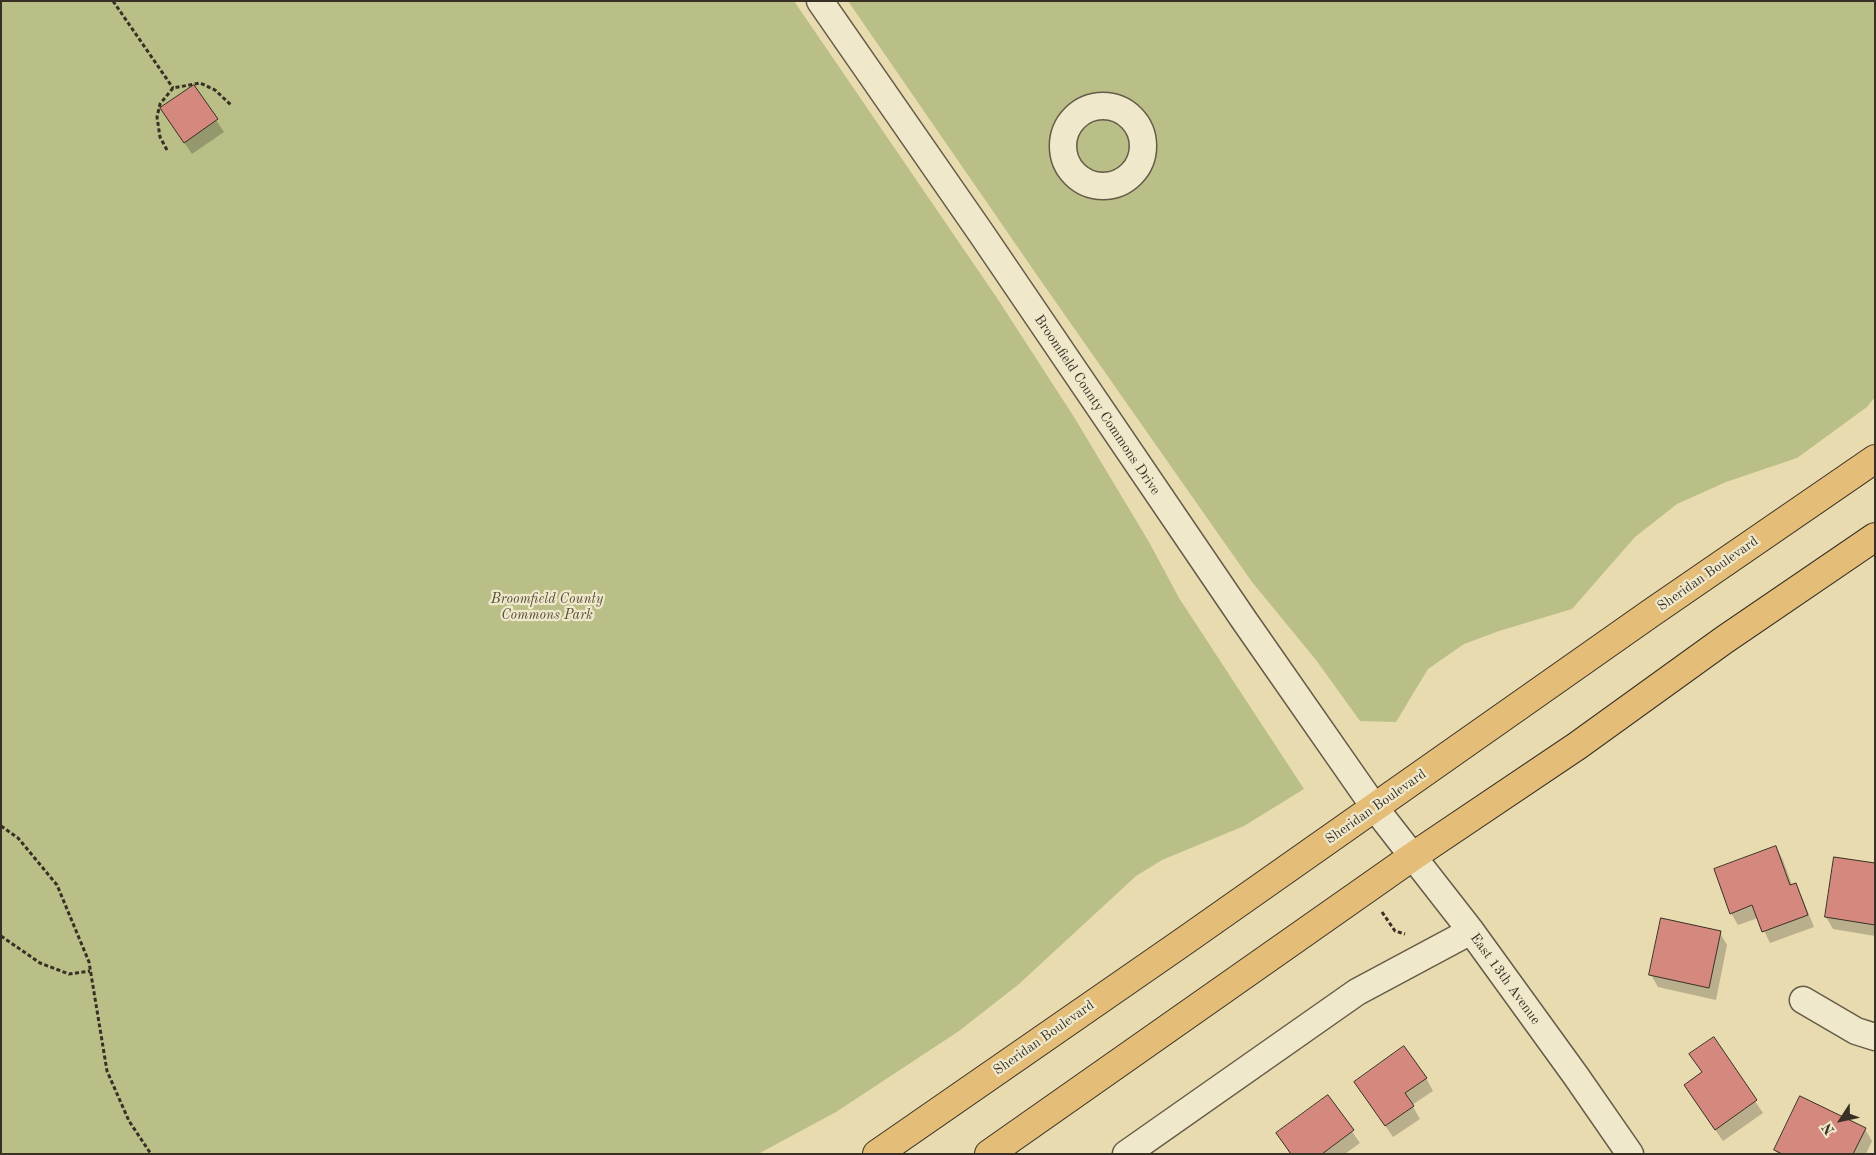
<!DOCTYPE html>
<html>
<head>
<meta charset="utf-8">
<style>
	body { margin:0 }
	#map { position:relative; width:1876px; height:1155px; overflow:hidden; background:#e8dbaf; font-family:"Old Standard TT",serif }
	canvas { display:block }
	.frame { position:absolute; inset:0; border:2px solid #383025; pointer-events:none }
	.north { position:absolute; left:1816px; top:1095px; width:50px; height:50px; -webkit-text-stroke:4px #f0e8cb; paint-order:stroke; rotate:235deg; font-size:14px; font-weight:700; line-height:20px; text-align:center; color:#383025 }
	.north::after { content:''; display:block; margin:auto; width:18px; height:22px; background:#383025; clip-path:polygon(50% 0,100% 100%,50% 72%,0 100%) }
</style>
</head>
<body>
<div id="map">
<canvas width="1876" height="1155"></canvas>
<div class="frame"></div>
<div class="north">N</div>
</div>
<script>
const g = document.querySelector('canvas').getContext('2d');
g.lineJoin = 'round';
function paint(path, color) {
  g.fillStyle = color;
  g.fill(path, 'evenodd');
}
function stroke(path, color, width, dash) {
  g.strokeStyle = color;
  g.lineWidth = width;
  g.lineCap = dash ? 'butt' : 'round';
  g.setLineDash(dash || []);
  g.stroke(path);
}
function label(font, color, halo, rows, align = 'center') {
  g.font = font + ' "Old Standard TT",serif';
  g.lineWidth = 4.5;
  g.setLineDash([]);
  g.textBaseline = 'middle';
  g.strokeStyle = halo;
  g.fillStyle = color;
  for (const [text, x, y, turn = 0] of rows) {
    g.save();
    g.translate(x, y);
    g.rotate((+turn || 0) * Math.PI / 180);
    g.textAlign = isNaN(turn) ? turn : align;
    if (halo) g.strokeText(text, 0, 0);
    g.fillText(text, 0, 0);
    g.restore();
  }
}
paint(new Path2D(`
	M1,1H794L997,298L1074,417L1149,542L1179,598L1304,789L1244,826L1162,860L1136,876L1019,984L959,1031L836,1112L758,1154H1Z
	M848,1H1875V397L1867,407L1797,458L1726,482L1677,504L1635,537L1572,609L1499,631L1464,644L1428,669L1396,722L1360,721L1316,660L1252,582L1041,281Z`), '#babf87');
paint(new Path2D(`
	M194,87L224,132L192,154L161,109Z
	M1776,847L1783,860L1792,885L1795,884L1802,897L1814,927L1770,943L1758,918L1738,925L1731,913Z
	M1875,864V936L1833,929L1826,917Z
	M1720,933L1727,945L1716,1000L1658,987L1651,975Z
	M1713,1038L1763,1113L1723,1141L1692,1097L1703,1073L1691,1054Z
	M1426,1078L1433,1091L1412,1105L1420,1119L1393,1137L1355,1082Z
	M1328,1097L1360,1143L1345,1154H1290L1278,1134Z
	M1865,1129L1872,1141L1866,1154H1778L1775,1150Z`), '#0003');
const building = new Path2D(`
	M194,85L218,119L184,143L160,108Z
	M1776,846L1790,885L1796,883L1808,915L1762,932L1752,905L1730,914L1714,869Z
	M1834,857L1875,863V925L1825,917Z
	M1661,918L1721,931L1709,988L1649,975Z
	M1714,1037L1757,1100L1715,1130L1684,1085L1702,1072L1689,1054Z
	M1404,1046L1427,1078L1405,1093L1414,1106L1385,1126L1354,1082Z
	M1328,1095L1354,1130L1322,1154H1291L1276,1133Z
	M1800,1096L1866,1128L1853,1154H1782L1774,1150Z`);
paint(building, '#d5887d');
stroke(building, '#383025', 1);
const minor = new Path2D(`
	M820,1L981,233L1244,620L1375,808L1471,931L1576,1076L1630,1154
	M1063 146a40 40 0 1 1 80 0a40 40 0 1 1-80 0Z
	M1803,1000L1856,1031L1875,1037
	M1126,1154L1357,992L1471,931`);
const primary = new Path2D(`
	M877,1154L1183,942L1651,613L1875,459
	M989,1154L1412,857L1577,746L1724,640L1875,537`);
stroke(minor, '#645b48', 29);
stroke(primary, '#383025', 30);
stroke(new Path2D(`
	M113,1L173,88
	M167,150L160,137L157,117L160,104L173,88L200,83L215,90L232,106
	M1,826L18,838L57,885L89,962L107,1071L129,1121L151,1154
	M1382,912L1395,931L1405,934
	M1,936L40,963L69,974L90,971`), '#383025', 3, [4, 2.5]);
stroke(minor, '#f0e8cb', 26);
stroke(primary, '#e4be78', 28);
label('14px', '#383025', '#f0e8cb', [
	["Broomfield County Commons Drive",1097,405,56],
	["Sheridan Boulevard",1708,574,-35],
	["Sheridan Boulevard",1376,807,-35],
	["East 13th Avenue",1505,979,54],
	["Sheridan Boulevard",1044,1038,-35]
]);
label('italic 14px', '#524d39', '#f0e8cb', [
	["Broomfield County",547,599],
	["Commons Park",547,615]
]);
</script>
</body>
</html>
